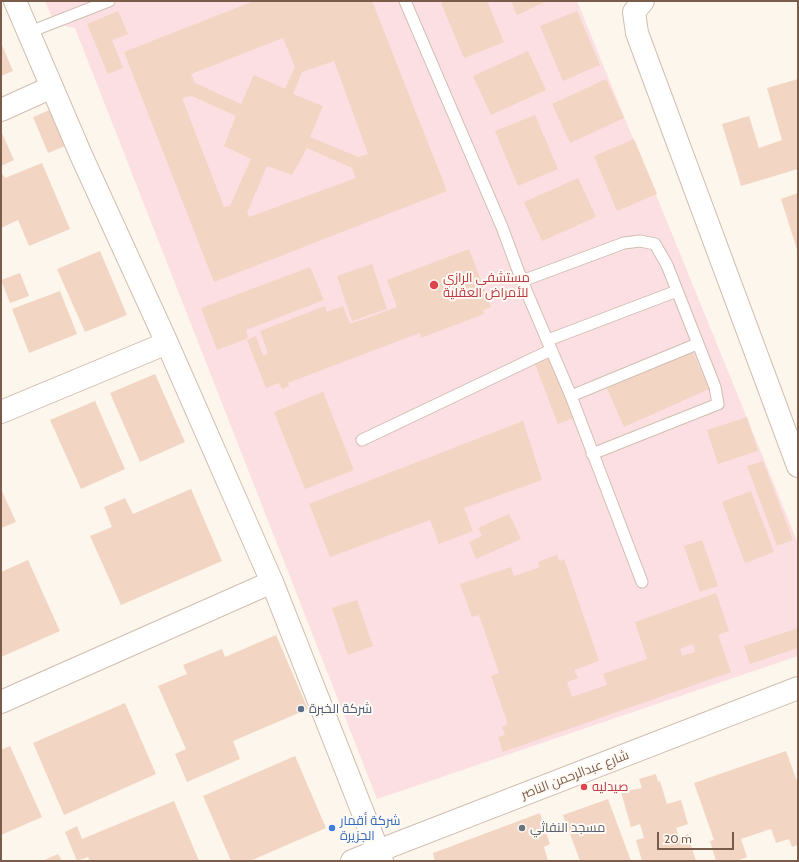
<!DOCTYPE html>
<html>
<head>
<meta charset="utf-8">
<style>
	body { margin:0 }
	#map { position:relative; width:799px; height:862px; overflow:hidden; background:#fdf6ec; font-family:Cabin,sans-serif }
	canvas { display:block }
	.frame { position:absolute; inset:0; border:2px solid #7a5c4d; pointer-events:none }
	.scale { position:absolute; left:657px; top:832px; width:77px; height:18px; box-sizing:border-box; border:2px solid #7a5c4d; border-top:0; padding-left:5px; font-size:12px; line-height:14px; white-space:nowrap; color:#7a5c4d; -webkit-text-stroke:3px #fffaf3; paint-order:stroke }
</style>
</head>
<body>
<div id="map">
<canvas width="799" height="862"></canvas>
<div class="frame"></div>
<div class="scale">20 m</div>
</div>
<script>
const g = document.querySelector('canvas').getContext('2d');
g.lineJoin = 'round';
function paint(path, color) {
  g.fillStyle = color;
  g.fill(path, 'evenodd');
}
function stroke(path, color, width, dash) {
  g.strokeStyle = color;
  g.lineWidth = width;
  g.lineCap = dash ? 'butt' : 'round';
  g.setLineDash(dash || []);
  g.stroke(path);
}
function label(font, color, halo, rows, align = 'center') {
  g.font = font + ' Cabin,Cairo,sans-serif';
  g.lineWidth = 4;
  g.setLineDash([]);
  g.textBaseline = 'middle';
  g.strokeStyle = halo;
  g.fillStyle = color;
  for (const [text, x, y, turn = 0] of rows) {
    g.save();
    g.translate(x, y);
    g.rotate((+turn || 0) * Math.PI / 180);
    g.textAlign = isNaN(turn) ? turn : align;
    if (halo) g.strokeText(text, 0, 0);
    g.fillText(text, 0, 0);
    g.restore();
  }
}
paint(new Path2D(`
	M45,1H577L798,543V656L377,799L75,28L55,24Z`), '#fbdfe3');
paint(new Path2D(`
	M254,1H372L447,191L214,282L124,52ZM283,38L295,67L285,89L254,75L241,104L195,83L191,74ZM334,61L368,154L358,157L310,137L323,106L293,94L302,72ZM192,96L236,116L224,146L251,159L230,206L224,207L182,98ZM307,148L352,168L356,178L249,217L247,213L267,166L292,175Z
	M447,1H487L504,42L464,58L441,3Z
	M511,1H547L517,15Z
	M118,11L128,34L112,40L123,68L108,74L87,24Z
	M577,11L600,65L563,81L540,26Z
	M1,43L13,71L1,76Z
	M528,51L546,90L491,115L473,76Z
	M606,79L624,118L570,143L552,104Z
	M798,79V169L741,186L722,124L749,116L759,148L782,140L767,88Z
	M52,109L68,145L48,153L33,117Z
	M535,115L558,169L518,186L495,131Z
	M1,131L14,160L1,166Z
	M634,139L657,194L617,211L594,156Z
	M42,163L70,229L29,246L18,220L1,228V172L5,178Z
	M578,178L596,217L542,241L524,202Z
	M798,193V253L781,199Z
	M469,249L491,307L483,310L484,314L421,338L420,333L414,335L288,383L289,386L282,389L279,383L266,388L247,340L256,336L263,356L268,353L260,331L325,306L327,312L343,306L350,324L397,307L387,280Z
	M100,251L127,315L85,332L57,269Z
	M372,264L387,309L352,321L337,276Z
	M310,267L324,300L246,330L248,338L217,350L201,308Z
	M20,273L29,296L10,303L1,280Z
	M60,291L77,334L29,353L12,309Z
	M691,348L709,389L624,427L606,386Z
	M553,357L576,417L558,424L535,364Z
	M155,374L185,442L140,462L110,393Z
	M323,392L354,470L305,489L274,412Z
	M95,401L125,469L81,489L50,420Z
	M747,417L758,451L718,464L707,430Z
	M523,421L542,480L464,508L473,531L439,544L430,520L330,557L309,504Z
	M763,461L793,540L777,546L747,466Z
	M1,489L16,522L1,528Z
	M191,489L222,561L121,605L90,536L112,527L104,507L125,498L133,514Z
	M751,491L774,552L745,563L722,502Z
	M509,514L521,539L476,559L469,542L482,536L478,528Z
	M702,540L718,586L700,592L684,546Z
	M557,555L559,561L564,559L599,661L574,670L578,678L567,682L572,697L607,685L603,674L647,659L635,622L716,593L729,631L718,635L731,672L503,752L498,737L505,735L502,727L508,724L491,676L499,673L479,615L472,617L460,584L511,567L514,576L540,567L538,562ZM693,644L695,652L682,656L680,649Z
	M28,560L60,631L1,657V572Z
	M357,600L373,646L348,655L332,608Z
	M798,628V648L750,664L744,646Z
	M276,635L308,709L233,741L240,759L187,782L175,754L186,749L158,686L187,674L183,665L222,649L225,657Z
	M125,703L156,774L64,815L33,743Z
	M10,746L42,817L1,835V750Z
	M786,751L798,784V819L797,820L798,845L792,847L789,839L776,843L771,829L741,839L747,857L736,861H716L710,841L714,840L694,783Z
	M295,756L326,828L250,861H231L203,796Z
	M656,774L658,782L660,781L667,804L681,800L688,824L676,828L679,837L688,834L696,861H642L636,840L644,838L640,824L631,827L621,792L642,788L639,779Z
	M608,799L631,861H580L563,815Z
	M174,801L199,861H90L88,857L77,861L65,832L77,826L82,839Z
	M540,813L550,844L544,847L548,861H435L433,853Z
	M58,854L62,861H42Z`), '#f3d5c3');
const service = new Path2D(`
	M405,1L502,227L522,281L571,396L642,582
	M27,33L109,1
	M522,281L624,243L640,241L655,244L667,265L715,387L718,404L592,454
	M548,340L677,291
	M571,396L697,344
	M362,440L551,350`);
const minor = new Path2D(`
	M15,1L81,155L167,343L272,582L382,861
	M643,1L634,12L637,33L798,466
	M1,110L52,87
	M1,412L167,343
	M1,702L272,582
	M352,861L798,688`);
stroke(service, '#d1beb0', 13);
stroke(minor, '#d1beb0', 24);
stroke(service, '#fff', 11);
stroke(minor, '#fff', 22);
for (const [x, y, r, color] of [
	[434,285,5,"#e0444e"],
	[301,709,4,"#5c6f8a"],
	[584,787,4,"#e0444e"],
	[332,828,4,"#3f7fe0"],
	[522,828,4,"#6b7280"]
]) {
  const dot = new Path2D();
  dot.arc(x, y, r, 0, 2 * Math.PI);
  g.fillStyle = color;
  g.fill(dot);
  stroke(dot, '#fffaf3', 1.5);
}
label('13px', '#be3a42', '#fffaf3', [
	["مستشفي الرازي",443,278],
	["للأمراض العقلية",443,293],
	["صيدليه",592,787]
], 'left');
label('13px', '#4e5e75', '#fffaf3', [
	["شركة الخبرة",309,709]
], 'left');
label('13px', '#7a5c4d', '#fffaf3', [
	["شارع عبدالرحمن الناصر",575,775,-21]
]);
label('13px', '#366cbe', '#fffaf3', [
	["شركة أقمار",340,821],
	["الجزيرة",340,836]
], 'left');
label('13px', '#5b616d', '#fffaf3', [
	["مسجد النفاثي",530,828]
], 'left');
</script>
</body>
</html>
